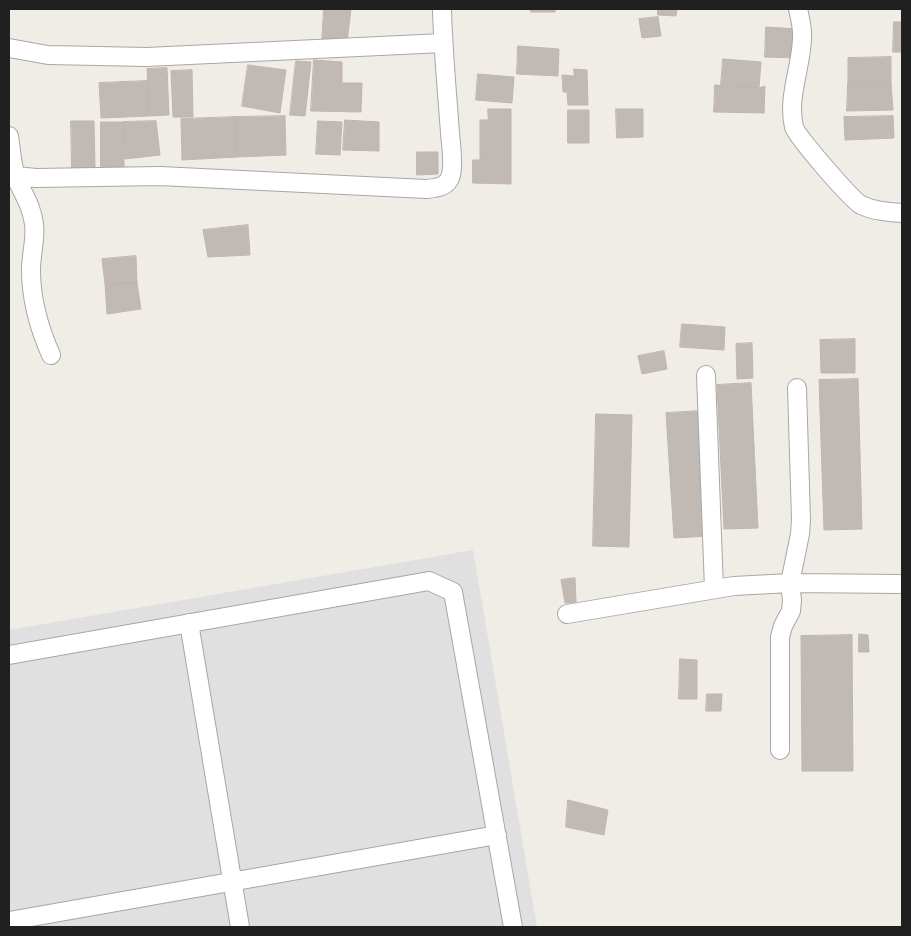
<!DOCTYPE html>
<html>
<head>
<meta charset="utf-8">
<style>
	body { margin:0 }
	#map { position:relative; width:911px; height:936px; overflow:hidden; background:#f0ede7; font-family:"Sofia Sans Condensed",sans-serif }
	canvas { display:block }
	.frame { position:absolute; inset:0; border:10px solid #202020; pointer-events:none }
</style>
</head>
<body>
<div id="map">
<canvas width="911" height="936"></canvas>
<div class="frame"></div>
</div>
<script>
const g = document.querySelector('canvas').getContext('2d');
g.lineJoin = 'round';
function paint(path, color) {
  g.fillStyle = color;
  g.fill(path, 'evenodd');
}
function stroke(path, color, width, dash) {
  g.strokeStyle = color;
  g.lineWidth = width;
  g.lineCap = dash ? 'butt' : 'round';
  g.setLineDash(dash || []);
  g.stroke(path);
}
paint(new Path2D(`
	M473,550L537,927H9V630Z`), '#e0e0e0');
const building = new Path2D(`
	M324,9H351L347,42L322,41Z
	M531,9H555V12H531Z
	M658,9H677L676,16L658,15Z
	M658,17L661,36L642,38L639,19Z
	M894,22H902V52H893Z
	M766,27L798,29L797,58L765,57Z
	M518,46L559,49L558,76L517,74Z
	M891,57V83H848V58Z
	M723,59L761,62L759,88L721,85Z
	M314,60L342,62V83H362L361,112L311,111Z
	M296,61L311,62L305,116L290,115Z
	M248,65L286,70L280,113L242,106Z
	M167,68L169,115L149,116L147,69Z
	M574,69L587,70L588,105H568L567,92H563L562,75L574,76Z
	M192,70L193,117H173L171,71Z
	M478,74L514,77L512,103L476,100Z
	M147,81L149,116L101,118L99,83Z
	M848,83H891L893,110L847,111Z
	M715,85L759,88L765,86L764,113L714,112Z
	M488,109H511V160H480V120H488Z
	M616,109H643V137L617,138Z
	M568,110H589V143H568Z
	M285,116L286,155L237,157L235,117Z
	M893,116L894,138L845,140L844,117Z
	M235,117L237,157L182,160L181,119Z
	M345,120L379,122V151L343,150Z
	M71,121H94L95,168H72Z
	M156,121L160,155L125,159L124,122Z
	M318,121L342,122L340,155L316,154Z
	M101,122H124V170L101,171Z
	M417,152H438V174L417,175Z
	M473,160H511V184L473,183Z
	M248,225L250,255L208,257L203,230Z
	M136,256L137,283L105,284L102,259Z
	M137,283L141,309L107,314L105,284Z
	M682,324L725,327L724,350L680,347Z
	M855,339V373H821L820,340Z
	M752,343L753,378L737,379L736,344Z
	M664,351L667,369L642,374L638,356Z
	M858,379L862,529L824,530L819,380Z
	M751,383L758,528L724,529L717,385Z
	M700,411L708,536L674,538L666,413Z
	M596,414L632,415L629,547L593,546Z
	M575,578L576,602L565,603L561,580Z
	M859,634L868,635L869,652H859Z
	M852,635L853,771H802L801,636Z
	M680,659L697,660V699H679Z
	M707,694H722L721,711H706Z
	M568,800L608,810L604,835L566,827Z`);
paint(building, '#c1bab4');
stroke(building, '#c1b5aa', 1);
const minor = new Path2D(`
	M798,9C800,18 803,29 802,39C801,68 787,98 794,127C796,136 852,200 861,205C874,211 888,212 902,213
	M9,48L48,55L147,57L443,43
	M9,136C11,149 12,165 16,177C23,195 31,203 34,224C36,239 31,254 31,270C31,300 39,328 51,355
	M9,178L16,176L36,178L160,176L426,189C437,188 448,187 451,175C454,162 451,146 450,133C447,91 443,50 442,9
	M706,375L714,589
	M567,614L734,586L790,583L902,584
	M189,623L240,927
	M9,655L429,581L453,592L513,927
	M780,750V637L783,626L791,611L792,600L790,583L800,534L801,520L797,388
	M9,921L497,835`);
stroke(minor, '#a7a7a7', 20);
stroke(minor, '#fff', 18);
</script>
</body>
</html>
